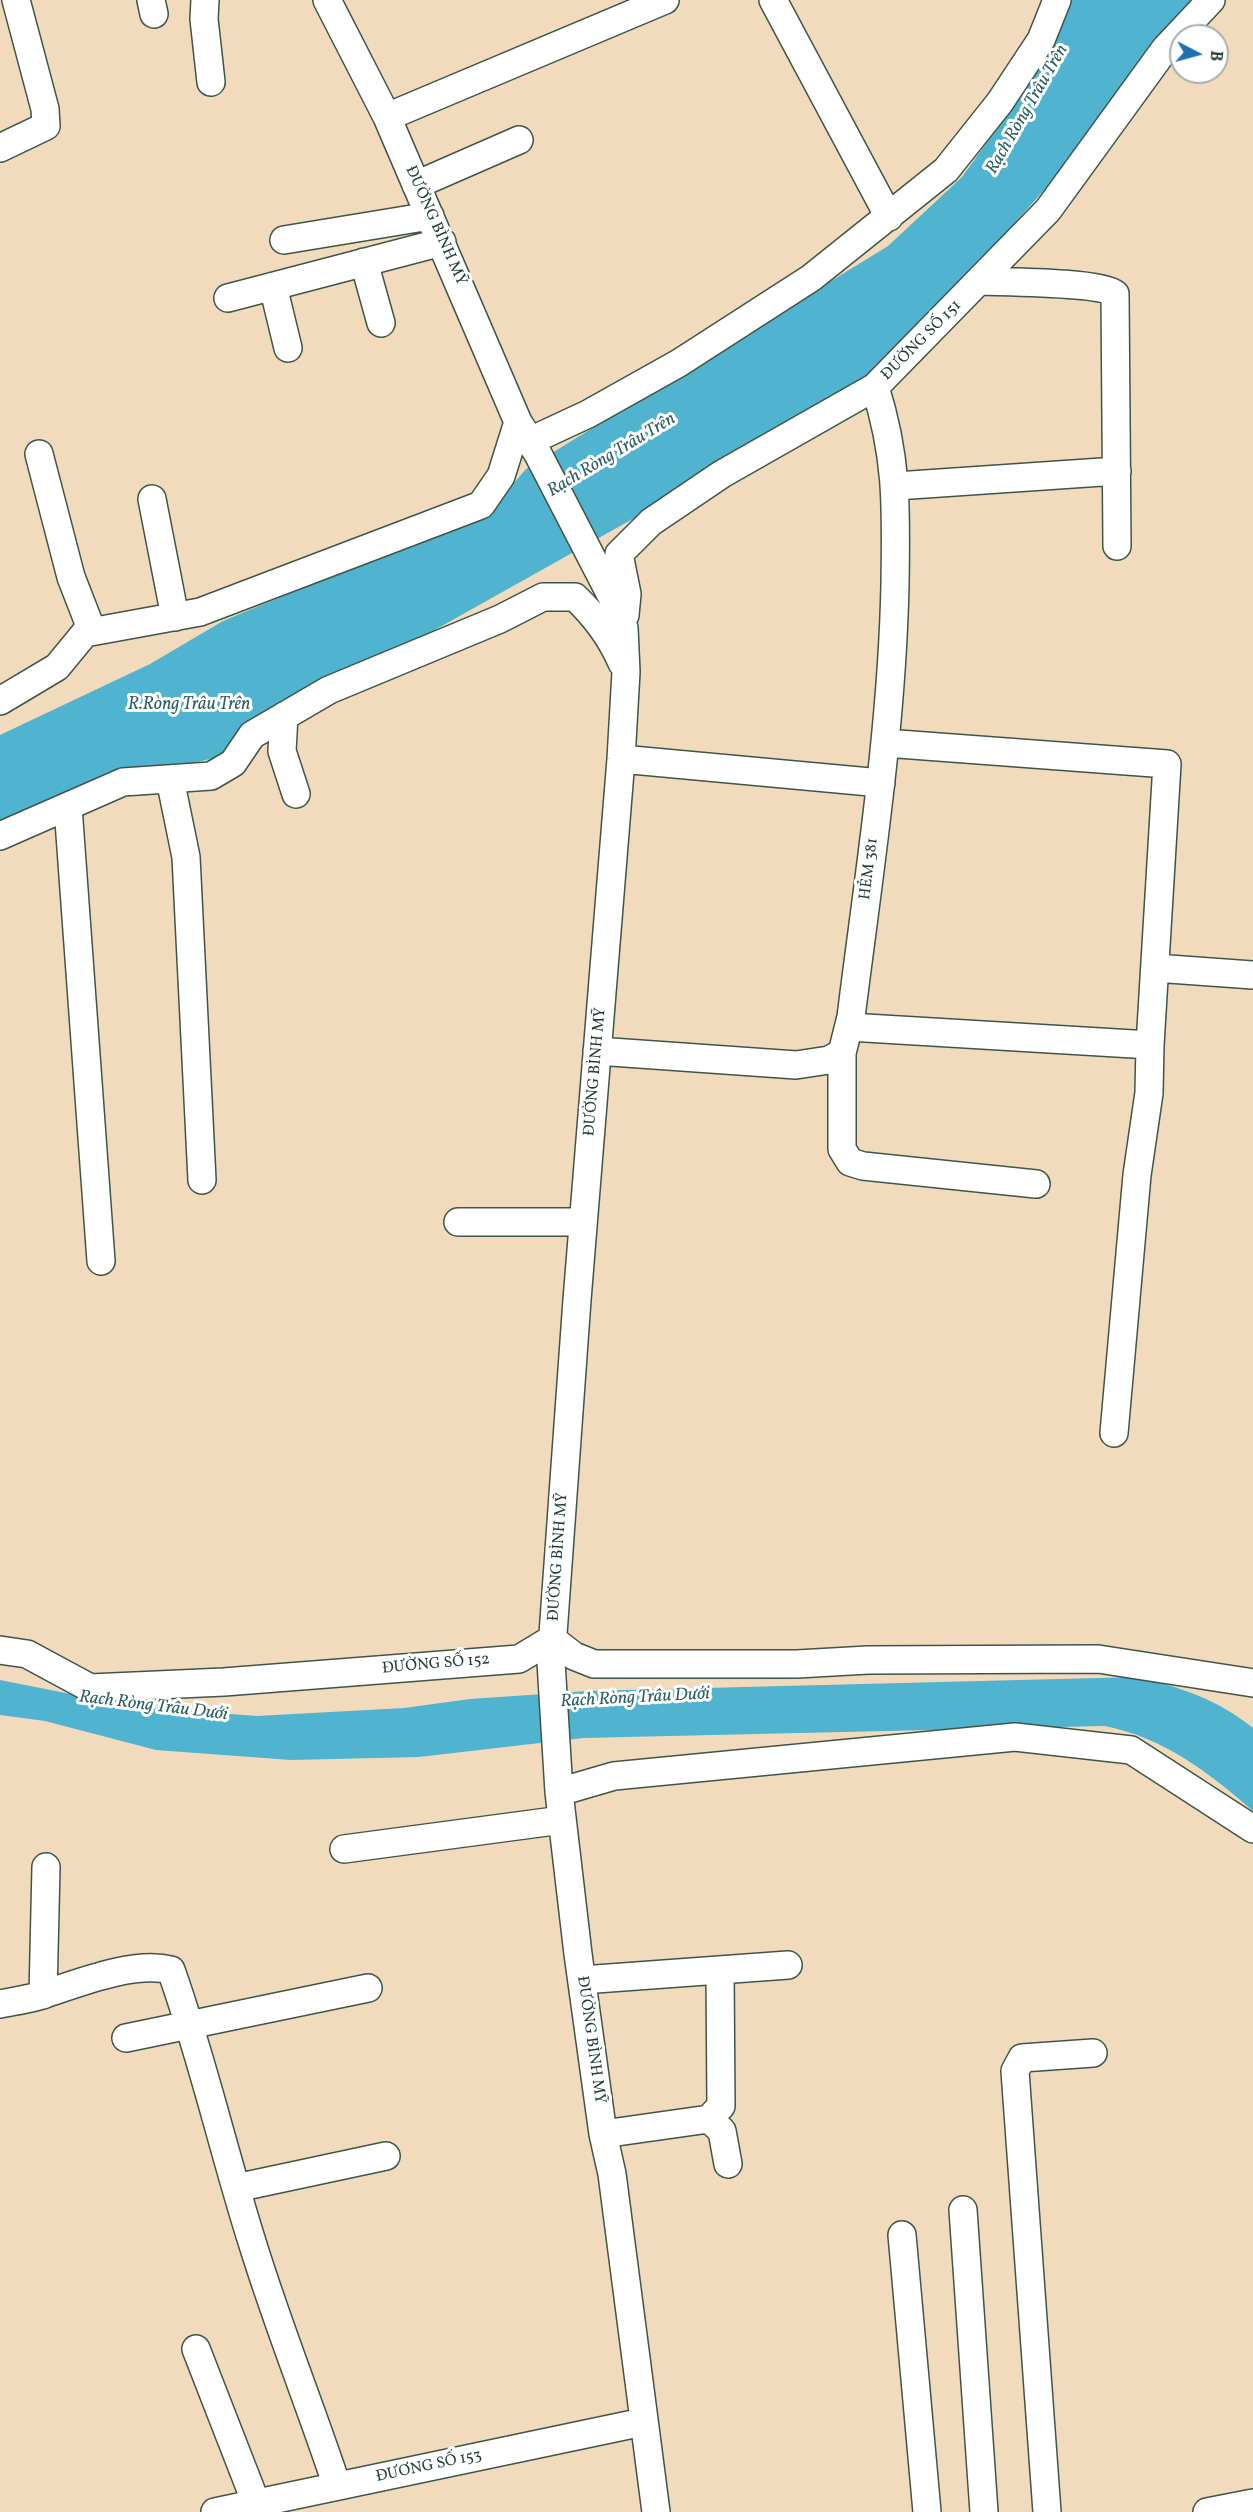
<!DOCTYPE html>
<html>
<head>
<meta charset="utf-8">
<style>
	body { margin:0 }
	#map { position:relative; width:1253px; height:2512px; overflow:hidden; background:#f2dbbc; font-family:Vollkorn,serif }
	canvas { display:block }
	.north { position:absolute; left:1169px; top:24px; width:60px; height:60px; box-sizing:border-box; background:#fff; border:2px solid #a5b1ae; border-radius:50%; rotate:96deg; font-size:16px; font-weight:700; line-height:24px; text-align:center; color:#1f3d34 }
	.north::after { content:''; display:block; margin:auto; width:21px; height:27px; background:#1f6fb2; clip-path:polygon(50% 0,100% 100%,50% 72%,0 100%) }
</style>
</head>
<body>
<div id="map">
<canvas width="1253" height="2512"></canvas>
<div class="north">B</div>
</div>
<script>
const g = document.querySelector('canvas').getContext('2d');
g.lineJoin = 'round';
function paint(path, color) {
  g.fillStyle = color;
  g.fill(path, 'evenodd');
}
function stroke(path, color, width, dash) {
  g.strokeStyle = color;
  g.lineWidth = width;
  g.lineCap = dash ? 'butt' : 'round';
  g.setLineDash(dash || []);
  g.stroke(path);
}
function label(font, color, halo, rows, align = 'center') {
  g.font = font + ' Vollkorn,serif';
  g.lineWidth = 6;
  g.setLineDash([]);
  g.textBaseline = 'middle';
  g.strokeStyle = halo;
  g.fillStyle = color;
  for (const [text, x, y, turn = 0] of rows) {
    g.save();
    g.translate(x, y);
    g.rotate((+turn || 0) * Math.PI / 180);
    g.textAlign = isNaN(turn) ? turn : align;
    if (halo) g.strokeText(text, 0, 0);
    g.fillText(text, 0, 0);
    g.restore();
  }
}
paint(new Path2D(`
	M1071,0H1196L1099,129L878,375L638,516L374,664L214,758L185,765L0,828V735L150,664L223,621L466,520L495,505L526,469L888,246L962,177L1035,75Z
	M1137,1677C1180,1687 1219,1700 1253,1728V1811C1208,1772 1163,1737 1104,1726L583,1738L419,1757L291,1760L156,1750L45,1721L0,1715V1680L136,1707L257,1716L404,1708L470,1699L588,1691Z`), '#50b3cf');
const minor = new Path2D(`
	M151,0L154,14
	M205,0L204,19L211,82
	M327,0L387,117L518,422L538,454L613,599L624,628L626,672L621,759L577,1300L551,1662L559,1792L578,1954L603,2134L612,2174L656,2512
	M773,0L889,217
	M387,117L665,0
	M0,148L46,126L45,109L16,0
	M416,185L519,140
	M284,240L430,216
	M364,262L381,323
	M981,281C1004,282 1101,282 1115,294L1117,546
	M273,286L288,348
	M228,298L442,242
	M875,387C898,459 896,510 895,584C892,729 869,873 851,1017L842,1053V1149L850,1162L863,1166L1036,1184
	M530,441L588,414L679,363L811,278L946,170L1000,102L1041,40L1057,0
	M39,454L71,577L92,631
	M896,486L1117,471
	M152,499L175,617
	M625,615L627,594L619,554L651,522L722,474L875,387L1048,210L1165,49L1211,0
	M0,701L57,667L85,633L200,612L481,505L501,476L518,422
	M284,716L282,751L296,794
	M885,743L1167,764L1150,1045L1149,1093L1137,1175L1114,1433
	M621,759L881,783
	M170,779L186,857L202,1180
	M68,807L101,1261
	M0,836L123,782L211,776L233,763L252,735L329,690L500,619L543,597H575C595,616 611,637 622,663
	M1155,968L1253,975
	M849,1027L1150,1045
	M597,1051L796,1065L829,1060L842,1053
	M458,1222H583
	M0,1650L27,1654L90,1688L224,1682L519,1659L552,1639L574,1656L594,1664H797L868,1660L1098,1659L1253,1683
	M559,1792L614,1776L1015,1737L1131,1750L1253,1829
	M344,1849L562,1820
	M582,1980L788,1965
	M43,1995L46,1867
	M0,2004C15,2001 31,1999 45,1994C81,1982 134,1961 171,1970C203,2060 224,2154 253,2245C278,2326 310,2405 337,2486
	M126,2038L368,1988
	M709,2119L721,2106L720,1970
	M603,2134L709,2119L722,2131L728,2164
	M236,2188L386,2156
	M963,2210L984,2512
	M902,2235L927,2512
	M196,2349L256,2503
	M215,2512L643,2422
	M1047,2512L1015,2071L1022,2058L1093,2053
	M1207,2512L1253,2503`);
stroke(minor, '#3f5548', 30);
stroke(minor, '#fff', 27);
label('16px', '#1f3d34', '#fff', [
	["ĐƯỜNG BÌNH MỸ",435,226,66],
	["ĐƯỜNG SỐ 151",922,341,-45],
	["HẺM 381",870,869,-83],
	["ĐƯỜNG BÌNH MỸ",596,1072,-85],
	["ĐƯỜNG BÌNH MỸ",559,1557,-86],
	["ĐƯỜNG SỐ 152",436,1665,-5],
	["ĐƯỜNG BÌNH MỸ",590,2040,82],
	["ĐƯƠNG SỐ 153",429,2467,-12]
]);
label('italic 18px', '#2e6062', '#fff', [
	["Rạch Ròng Trâu Trên",1028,110,-60],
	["Rạch Ròng Trâu Trên",612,456,-31],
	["R.Ròng Trâu Trên",189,706],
	["Rạch Ròng Trâu Dưới",635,1699,-3],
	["Rạch Ròng Trâu Dưới",153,1707,7]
]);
</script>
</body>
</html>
